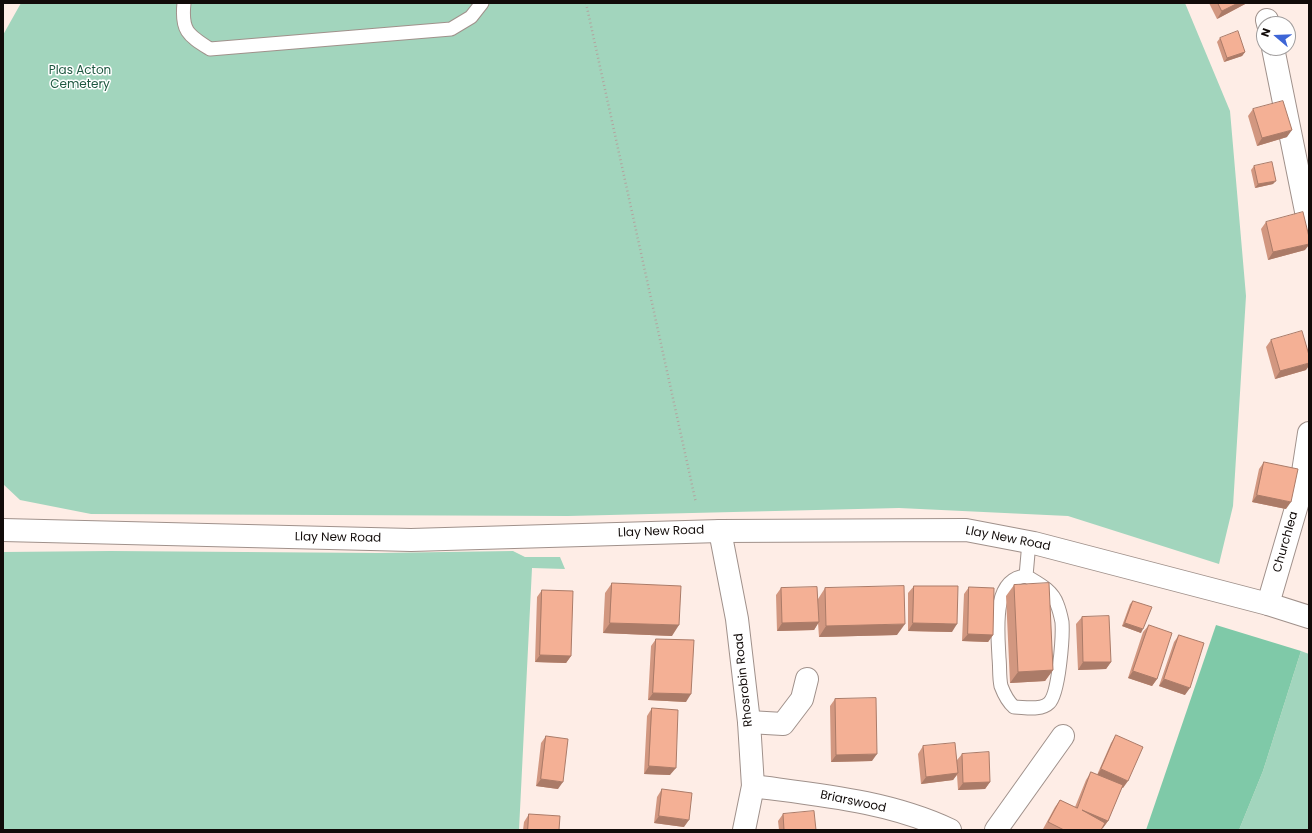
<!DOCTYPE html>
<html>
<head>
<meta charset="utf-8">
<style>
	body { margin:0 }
	#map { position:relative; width:1312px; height:833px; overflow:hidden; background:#feede6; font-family:Poppins,sans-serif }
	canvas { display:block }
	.frame { position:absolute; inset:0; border:4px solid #110b09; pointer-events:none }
	.north { position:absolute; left:1256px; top:16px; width:40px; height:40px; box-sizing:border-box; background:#fff; border:1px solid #a09d9d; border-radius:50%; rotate:289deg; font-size:11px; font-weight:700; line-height:16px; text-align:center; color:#110b09 }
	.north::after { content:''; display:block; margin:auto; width:14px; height:18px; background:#3d65d6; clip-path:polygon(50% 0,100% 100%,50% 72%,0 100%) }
</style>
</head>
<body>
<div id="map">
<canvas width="1312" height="833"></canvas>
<div class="frame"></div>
<div class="north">N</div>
</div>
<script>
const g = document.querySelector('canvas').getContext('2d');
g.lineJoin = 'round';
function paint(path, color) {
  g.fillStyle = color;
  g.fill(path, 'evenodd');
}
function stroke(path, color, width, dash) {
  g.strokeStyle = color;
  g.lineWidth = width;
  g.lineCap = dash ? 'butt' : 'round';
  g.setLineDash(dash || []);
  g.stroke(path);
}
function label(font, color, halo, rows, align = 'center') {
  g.font = font + ' Poppins,sans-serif';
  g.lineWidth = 3;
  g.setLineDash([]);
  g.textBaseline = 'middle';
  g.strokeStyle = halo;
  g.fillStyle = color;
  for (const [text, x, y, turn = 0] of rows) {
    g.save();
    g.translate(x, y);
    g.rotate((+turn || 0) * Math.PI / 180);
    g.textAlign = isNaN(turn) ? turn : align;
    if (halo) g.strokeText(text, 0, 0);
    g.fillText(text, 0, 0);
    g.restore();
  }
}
paint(new Path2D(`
	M21,3H1185L1230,111L1246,296L1233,506L1219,564L1068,516L899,508L568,516L91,514L20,500L3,484V35Z
	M111,551L378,553L513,551L525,557H560L565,569L532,568L519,830H3V552Z
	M1301,651L1309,654V830H1239L1263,771Z`), '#a2d5bd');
paint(new Path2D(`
	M1216,625L1301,651L1263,771L1239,830H1146Z`), '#7fc9a8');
const service = new Path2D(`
	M184,3C181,31 188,35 210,49L451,29L471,17L482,3
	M1026,576C1039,584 1052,590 1057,604C1059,609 1061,617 1062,622C1063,636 1059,694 1049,703C1041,711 1024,707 1014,707C1007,701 1004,694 1001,686C999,677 1000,666 999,658C998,633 991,579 1026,576Z
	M1026,576L1029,542`);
const minor = new Path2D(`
	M1267,20L1268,24
	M1273,48L1309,226
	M1268,604L1299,498L1309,433
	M749,722L783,724L802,699L807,679
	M753,786C819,795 889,801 950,830
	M996,830L1063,736`);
const tertiary = new Path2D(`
	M720,531L737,619L749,722L753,786L744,830`);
const secondary = new Path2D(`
	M3,530L411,540L720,531L966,530L1034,543L1268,604L1309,617`);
stroke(service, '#a0918b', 15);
stroke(minor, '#a0918b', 24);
stroke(tertiary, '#a0918b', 24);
stroke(secondary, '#a0918b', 24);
stroke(new Path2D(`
	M586,3L696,503`), '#b2a49f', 2.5, [1, 3]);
stroke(service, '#fff', 13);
stroke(minor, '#fff', 22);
stroke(tertiary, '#fff', 22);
stroke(secondary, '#fff', 22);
paint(new Path2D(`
	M1209,3H1247L1217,19Z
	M1220,38L1245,52L1242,56L1224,62L1217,42Z
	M1253,109L1287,137L1257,146L1248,116Z
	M1254,166L1273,184L1255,188L1251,170Z
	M1266,222L1305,250L1268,260L1261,229Z
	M1271,340L1306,370L1275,379L1266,347Z
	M1264,462L1286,509L1252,502L1259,469Z
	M612,583L672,636L603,633L605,593Z
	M1014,585L1053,670L1045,681L1010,683L1006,596Z
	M914,586L952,632L908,631V593Z
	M969,587L993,635L988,642L962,641L964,594Z
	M781,588L818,599L825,588L897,635L819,637L818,623L814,630L777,631L776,595Z
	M542,590L571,656L566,663L535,662L537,597Z
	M1133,601L1141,633L1122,626L1130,604Z
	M1082,617L1111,662L1106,669L1078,670L1076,624Z
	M1149,625L1157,679L1152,686L1128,678L1143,632Z
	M1179,635L1185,695L1159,686L1174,642Z
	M656,639L686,702L648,700L651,646Z
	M835,699L872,761L831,762L830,706Z
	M652,708L670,775L644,774L647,716Z
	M1116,735L1123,788L1122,787L1108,821L1101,830H1045L1043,829L1055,807L1060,800L1075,807L1086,780L1091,772L1097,775L1111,743Z
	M546,736L558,789L536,786L541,743Z
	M923,746L957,760L962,754L990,782L985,789L958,790L957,775L953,780L921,784L918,754Z
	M662,789L684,827L654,823L657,797Z
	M529,814L559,830H523L524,822Z
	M783,814L816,830H779L778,821Z`), '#d29780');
paint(new Path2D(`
	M1238,3H1247L1217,19L1222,11Z
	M1245,52L1242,56L1224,62L1227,58Z
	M1292,130L1287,137L1257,146L1262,138Z
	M1276,181L1273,184L1255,188L1258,184Z
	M1309,244V245L1305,250L1268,260L1273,252Z
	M1309,363V366L1306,370L1275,379L1280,371Z
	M1257,495L1291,502L1286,509L1252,502Z
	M819,622L814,630L777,631L782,623Z
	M610,623L679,625L672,636L603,633Z
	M913,623L957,624L952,632L908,631Z
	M1125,623L1143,629L1141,633L1122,626Z
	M905,624L897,635L819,637L826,626Z
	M968,634L993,635L988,642L962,641Z
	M540,655L571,656L566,663L535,662Z
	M1083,662H1111L1106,669L1078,670Z
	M1053,670L1045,681L1010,683L1018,672Z
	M1133,671L1157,679L1152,686L1128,678Z
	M1164,679L1190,688L1185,695L1159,686Z
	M653,693L691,694L686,702L648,700Z
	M877,754L872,761L831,762L836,755Z
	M649,766L676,768L670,775L644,774Z
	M1101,769L1128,781L1123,788L1096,777Z
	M958,773L953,780L921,784L926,777Z
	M541,779L563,782L558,789L536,786Z
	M990,782L985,789L958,790L963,783Z
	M1082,810L1108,821L1103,828L1077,818Z
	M659,816L689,820L684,827L654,823Z`), '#ab7b68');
const building = new Path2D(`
	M1218,3H1238L1222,11Z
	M1238,31L1245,52L1227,58L1220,38Z
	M1283,101L1292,130L1262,138L1253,109Z
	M1272,162L1276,181L1258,184L1254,166Z
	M1303,212L1309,237V244L1273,252L1266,222Z
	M1302,331L1309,355V363L1280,371L1271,340Z
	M1264,462L1298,469L1291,502L1257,495Z
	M612,583L681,586L679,625L610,623Z
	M1049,583L1053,670L1018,672L1014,585Z
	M904,586L905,624L826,626L825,588Z
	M914,586H958L957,624L913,623Z
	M817,587L819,622L782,623L781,588Z
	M969,587L994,588L993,635L968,634Z
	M542,590L573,591L571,656L540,655Z
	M1133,601L1152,607L1143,629L1125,623Z
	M1109,616L1111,662H1083L1082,617Z
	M1149,625L1172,633L1157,679L1133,671Z
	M1179,635L1204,643L1190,688L1164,679Z
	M656,639L694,640L691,694L653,693Z
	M876,698L877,754L836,755L835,699Z
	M652,708L678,710L676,768L649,766Z
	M1116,735L1143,747L1128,781L1101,769Z
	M546,736L568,739L563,782L541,779Z
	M955,743L958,773L926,777L923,746Z
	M989,752L990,782L963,783L962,754Z
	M1091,772L1123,785L1108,821L1082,810L1105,823L1101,830H1064L1048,822L1060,800L1077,808Z
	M662,789L692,793L689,820L659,816Z
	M814,811L816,830H784L783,814Z
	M529,814L560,816L559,830H528Z`);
paint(building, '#f4b095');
stroke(building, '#ab7b68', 1);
label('12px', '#1f5841', '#fff', [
	["Plas Acton",80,71],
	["Cemetery",80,85]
]);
label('12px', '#110b09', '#fff', [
	["Llay New Road",661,532,-2],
	["Llay New Road",338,538,1],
	["Llay New Road",1008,539,11],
	["Churchlea",1286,542,-74],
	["Rhosrobin Road",744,680,-96],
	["Briarswood",853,802,12]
]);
</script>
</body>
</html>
